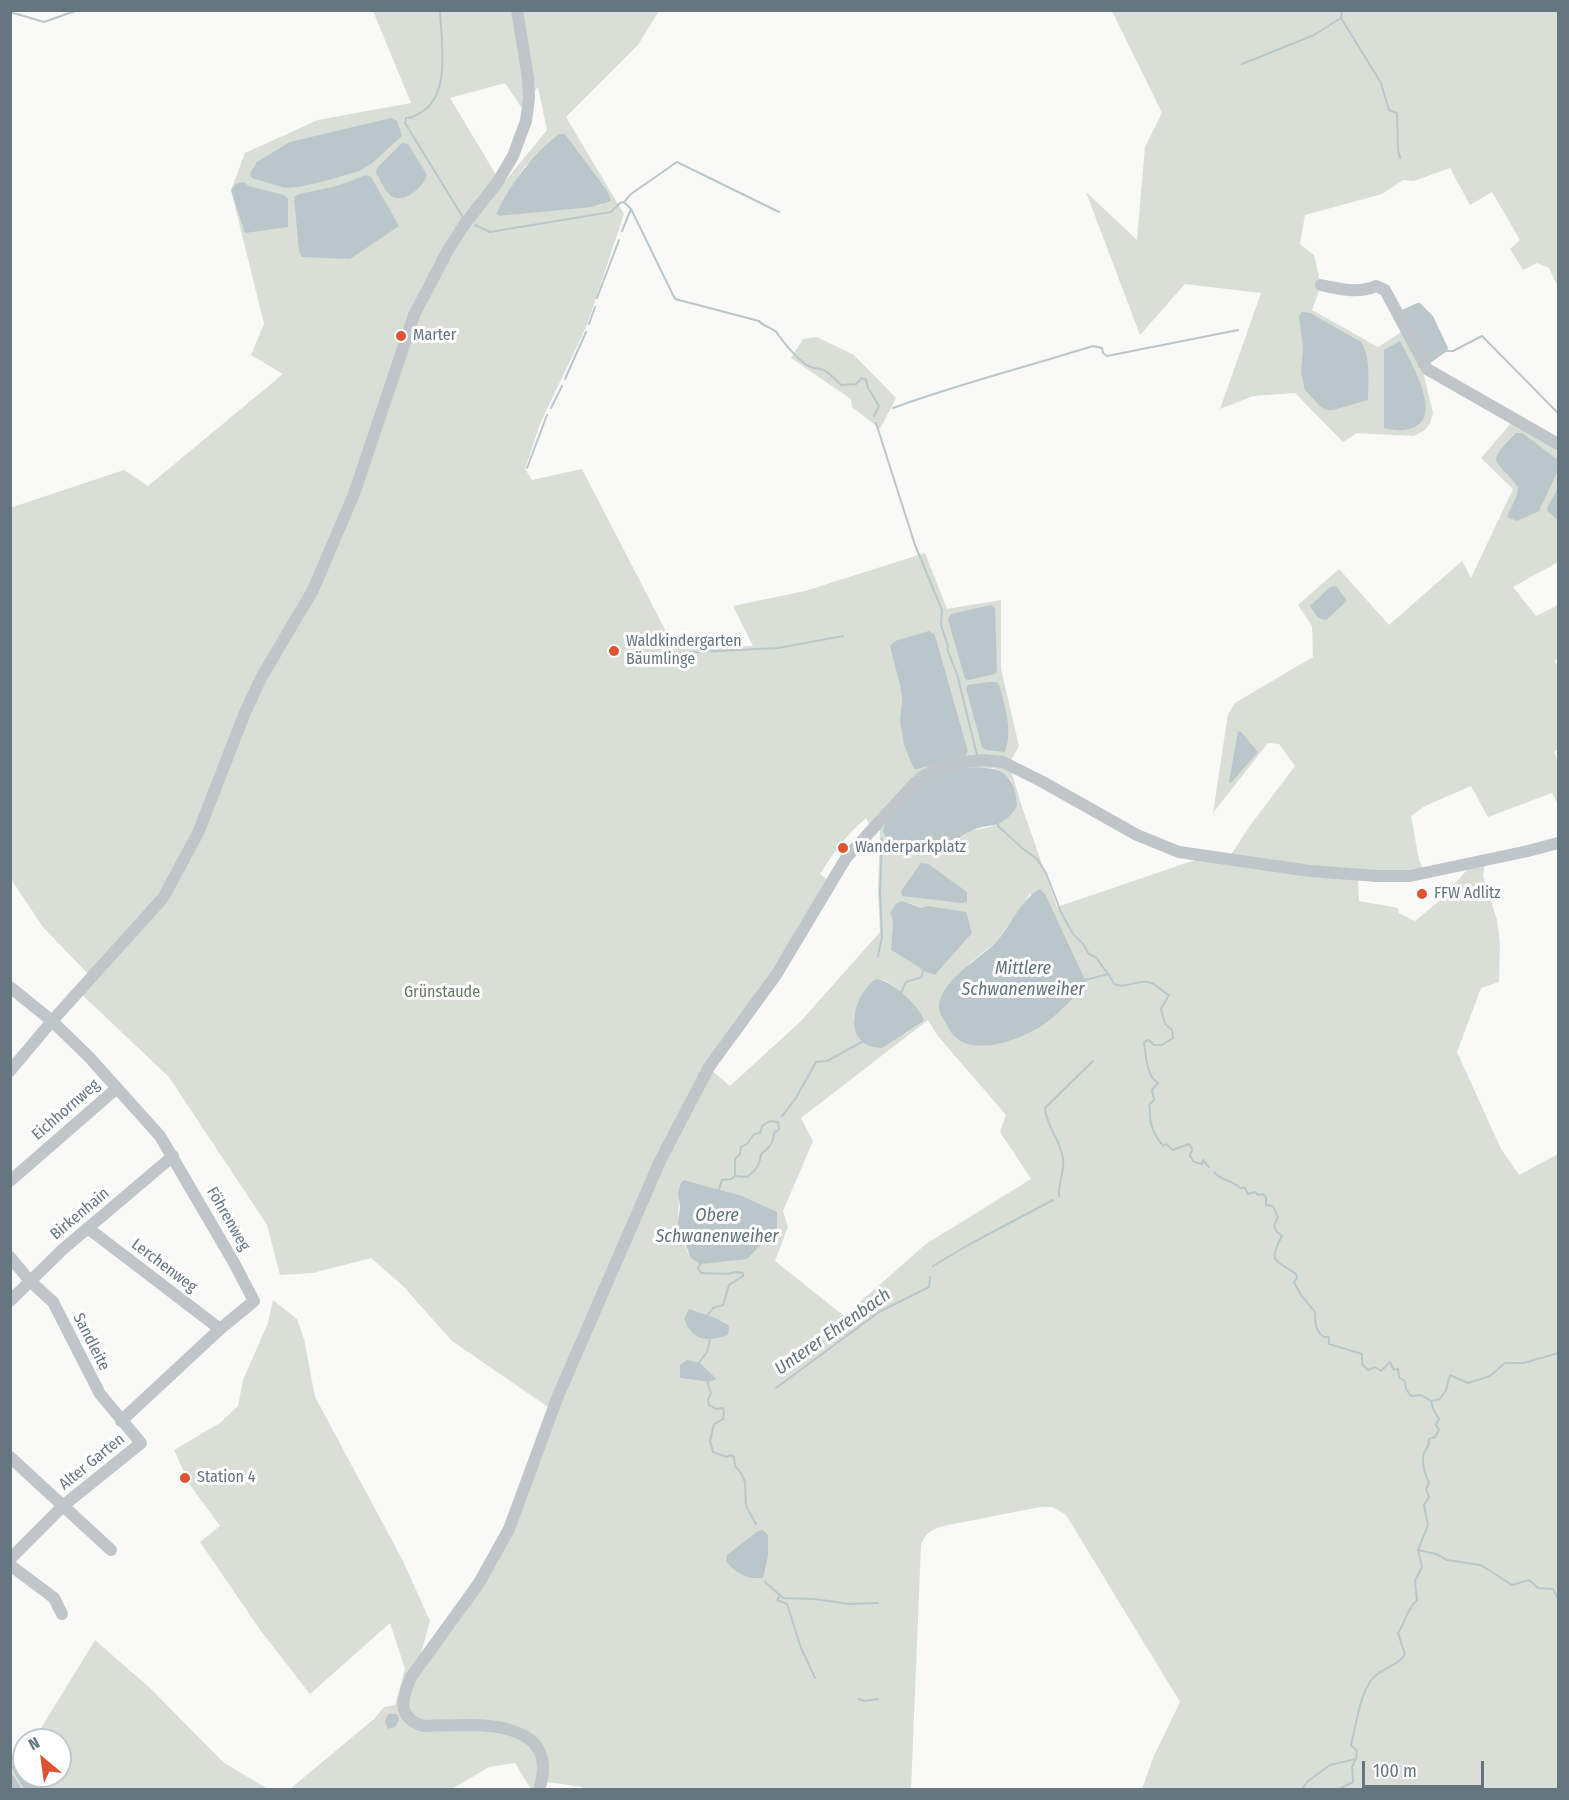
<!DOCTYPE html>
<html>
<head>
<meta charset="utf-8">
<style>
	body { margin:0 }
	#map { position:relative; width:1569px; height:1800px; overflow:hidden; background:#f9f9f7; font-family:"Fira Sans Condensed",sans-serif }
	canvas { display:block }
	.frame { position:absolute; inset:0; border:12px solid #657681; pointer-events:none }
	.north { position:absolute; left:12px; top:1728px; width:60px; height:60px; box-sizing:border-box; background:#fff; border:2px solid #c1c8cd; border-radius:50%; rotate:331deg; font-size:16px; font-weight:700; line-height:24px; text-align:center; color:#657681 }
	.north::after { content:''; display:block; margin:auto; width:21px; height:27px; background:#df5331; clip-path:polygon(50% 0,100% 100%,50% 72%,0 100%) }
	.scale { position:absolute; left:1362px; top:1761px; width:122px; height:27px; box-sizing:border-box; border:3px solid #657681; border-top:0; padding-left:8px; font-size:18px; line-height:21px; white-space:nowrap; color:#657681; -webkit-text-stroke:4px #fff; paint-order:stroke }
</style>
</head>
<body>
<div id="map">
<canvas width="1569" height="1800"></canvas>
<div class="frame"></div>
<div class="north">N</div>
<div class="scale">100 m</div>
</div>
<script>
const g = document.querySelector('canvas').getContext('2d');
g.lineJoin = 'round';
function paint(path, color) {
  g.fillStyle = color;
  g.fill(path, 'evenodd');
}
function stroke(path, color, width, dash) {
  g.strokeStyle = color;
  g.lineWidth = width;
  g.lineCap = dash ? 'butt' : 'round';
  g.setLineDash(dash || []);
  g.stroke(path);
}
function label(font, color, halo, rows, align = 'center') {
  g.font = font + ' "Fira Sans Condensed",sans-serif';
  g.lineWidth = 6;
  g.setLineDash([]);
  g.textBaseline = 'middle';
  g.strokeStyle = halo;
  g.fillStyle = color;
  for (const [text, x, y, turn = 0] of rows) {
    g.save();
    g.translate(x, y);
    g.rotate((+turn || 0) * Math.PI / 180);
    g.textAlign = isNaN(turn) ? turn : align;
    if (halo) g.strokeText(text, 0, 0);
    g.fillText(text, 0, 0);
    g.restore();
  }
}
paint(new Path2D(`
	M373,11H659L638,45L566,117L624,214L587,325L540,424L525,469L532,480L582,469L675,649L753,646L733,606L805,591L925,553L947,609L1001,600V669L1019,746L1009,764L1022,807L1057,907L1198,859L1358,877L1359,901L1398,908L1399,913L1415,921L1444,897L1471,865L1485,862L1483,876L1497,920L1500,943L1499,982L1481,988L1457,1052L1501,1149L1519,1175L1558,1154V1789H1142L1153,1758L1180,1702L1066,1515L1053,1507H1040L943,1526C931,1530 925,1533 921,1545L911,1789L584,1790L582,1787L548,1782L543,1789H531L515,1763L489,1767L452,1789H290L374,1719L384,1707L395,1705L405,1669L390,1623L310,1694L261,1631L200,1542L220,1526L190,1485L174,1450L220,1423L238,1406L243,1380L268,1323L273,1300L297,1319L304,1339L315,1397L402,1559L430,1621L420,1657L509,1529L551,1409L452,1341L403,1286L371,1258L313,1273L280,1275L267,1225L169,1077L77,990L89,975L43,927L11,879L10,508L124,470L148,486L283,374L251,355L264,324L231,190L245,153L318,120L411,103ZM505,83L521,107L538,87L547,130L502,185L450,98ZM565,134L581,157L602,205L499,216L496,214L524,167ZM935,635L968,751L918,769L900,720L902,699L900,685ZM957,768H994L1011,779L1016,800L1006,820L990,827L970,831L943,851L932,843ZM866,818L869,824L880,831L878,891L880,932L801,1021L730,1086L710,1069L828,880L820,874C833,853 847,834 866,818ZM1030,894L1061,932L1087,984L957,1039L944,1021L969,964L997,941ZM902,901L918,906L969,936L935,975L926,972L891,950L893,920ZM876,979C896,979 912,1007 924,1021L906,1033L900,1035L853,1019L862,997ZM928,1020L937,1035L1006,1115L1000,1132L1031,1179L926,1244L844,1316L775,1261L788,1227L783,1211L813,1141L801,1118ZM684,1180L719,1190L691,1258C678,1236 674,1203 684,1180ZM700,1363L717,1379L709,1382L680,1378Z
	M1112,11H1558V287L1549,268L1537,263L1523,270L1510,249L1520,240L1492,192L1470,205L1450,168L1414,181L1403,180L1382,194L1305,215L1300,244L1314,255L1321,286L1312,310L1378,347L1403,331L1422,368L1433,413L1430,423L1425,430L1414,436L1357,433L1343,442L1295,393L1253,396L1220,409L1261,293L1185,284L1140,335L1086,192L1137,240L1145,147L1162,113Z
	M817,337L854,355L896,398L880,429L852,407L851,399L791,358L803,339Z
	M1512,422L1558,442V562L1513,587L1536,616L1558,605V658L1554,661L1558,666V749L1554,752L1558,761V804L1552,793L1488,817L1471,786L1425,806L1411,816L1419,860L1424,870L1407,873L1311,868L1230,856L1252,823L1295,766L1279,744L1268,743L1213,813L1228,714L1235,703L1313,657L1312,626L1298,605L1339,569L1389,625L1462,561L1471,578L1513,489L1481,458Z
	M95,1640L150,1688L224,1763L268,1789L11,1790V1764L24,1753V1776H60V1740H40V1730Z`), '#d9ded6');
paint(new Path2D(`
	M391,118L397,121L402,136L372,163L359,171L325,181L299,187L285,188L252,178L250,173L257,162L290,142Z
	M559,134H565L608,192L611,201L592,207L499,216L496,214C512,182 531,156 559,134Z
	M402,143L408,144L427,175C424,186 406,203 393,197C386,194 380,179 376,173L377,168Z
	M366,175L371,177L399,226L350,259L302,257L299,251L294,197L299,194L337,186Z
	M243,182L249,186L284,195L288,199V227L245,233L231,190L236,184Z
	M1417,303H1420L1433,316L1448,348L1447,351L1429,364L1402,310Z
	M1302,312L1310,313L1361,342C1371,357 1368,383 1368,400L1333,410H1326L1320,406L1305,390L1301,372L1303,349L1299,316Z
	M1400,341C1411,363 1450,426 1403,430C1397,431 1390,429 1384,428V350Z
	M1516,433H1522L1558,460V470L1539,511L1517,521L1507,517L1517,495L1518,487C1497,457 1483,467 1516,433Z
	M1558,488V520L1548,512L1547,508Z
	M1336,586L1347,601L1326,620L1318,618L1310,606L1330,587Z
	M991,605L995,608L997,671L995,674L968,680L965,679L948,619L951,614Z
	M929,631L935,635L968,751L966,755L918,769H914L904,745L900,720L902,699L900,685L890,646L895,641Z
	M989,682H997L999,685C1005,707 1013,730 1005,752L986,750L982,747L966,688L968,685Z
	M1238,731L1241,732L1258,752L1231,783L1229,782Z
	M957,768C990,767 1015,764 1017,806C1002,831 990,822 971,831C961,835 952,845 943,851C940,849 935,844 932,843C913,837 896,854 883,832L885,822L920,785L939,774Z
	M921,863L928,864L967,892V902L962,903L902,896L901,891Z
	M1040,889L1045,894L1087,984C1074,996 1061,1012 1047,1022C1024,1039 967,1062 949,1029C944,1020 936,1010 940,1000C949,974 979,960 997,941C1012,924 1020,900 1040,889Z
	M902,901L922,908L927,906L966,912L972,933L935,975L926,972L891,950L893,920L890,913L896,904Z
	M876,979C890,979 921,1007 924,1021L882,1048C840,1047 852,995 876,979Z
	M684,1180L742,1196L777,1212V1228L747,1259L700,1264L691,1258L688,1251L678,1224L680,1207L678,1192L681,1183Z
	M689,1309C703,1314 717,1317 729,1326L728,1335C706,1342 694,1342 684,1319Z
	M687,1360L700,1363L717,1379L709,1382L680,1378V1365Z
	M763,1530L768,1535V1556L763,1578C745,1579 738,1574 726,1562L727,1555L758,1531Z
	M388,1714H397L399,1720L395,1727L388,1729L385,1722Z
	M24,1758V1776H45L47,1785L42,1789H24L11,1767Z`), '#bac6ca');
stroke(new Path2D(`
	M440,10C441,40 451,93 423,111C417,115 413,118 406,118L405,123L464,219
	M1342,10L1341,18L1381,83L1389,110L1397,113L1398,150L1400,158
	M10,12L44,22L78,10
	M1242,64L1314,35L1341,18
	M624,202L631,194L677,162L779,212
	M475,225L490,232L611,212L620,203L624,202L631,209L675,299L759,321C764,327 775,329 777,333C784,343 796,357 805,364C811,369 816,367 823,370C829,372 836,380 841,385L856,384L862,378L866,380L868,388L879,406L874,416
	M622,231L631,209
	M597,298L619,240
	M589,324L595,307
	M1447,351H1453L1482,336L1558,413
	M565,379L586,332
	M551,408L562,386
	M893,408C958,384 1026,367 1093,346L1102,348L1103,353L1107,356L1238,330
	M876,423L915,545L942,610L941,625L948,646L947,649L957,674L977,755
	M527,468L547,415
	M636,655L778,648L843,636
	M998,823V826L1022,848L1037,859L1046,873L1061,912L1073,934L1083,944L1089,954L1097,958C1102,968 1110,974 1114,984C1126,989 1136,980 1148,982C1156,983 1161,991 1169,995L1161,1009L1165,1024L1172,1030L1173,1038L1162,1045H1154L1149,1040L1144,1042C1146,1055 1146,1076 1158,1083L1152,1090L1154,1100L1149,1105C1150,1108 1150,1112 1150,1116C1150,1126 1156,1138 1163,1146L1166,1144L1173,1150L1189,1144L1192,1149L1190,1156L1194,1162L1202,1164L1203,1160L1209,1167
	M878,956L882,937L880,892L882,839
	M1085,980L1108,974
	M901,993L906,982L922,977L923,970
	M782,1116L796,1098L816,1062L827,1061L862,1042
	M1214,1172C1224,1183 1231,1179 1240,1188H1245L1248,1194L1255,1192L1258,1195L1263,1194L1266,1197V1205L1273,1206L1278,1217L1274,1225L1276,1231L1282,1236C1268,1262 1274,1259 1296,1274L1297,1278L1294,1282L1301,1295L1315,1312C1315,1322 1315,1331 1324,1337H1329V1344L1362,1354V1364L1368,1370L1375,1367L1381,1371L1390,1362L1394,1370L1398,1369L1399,1377L1405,1381L1406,1389L1411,1396L1421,1395L1431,1401L1434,1411L1439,1419L1436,1425L1439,1430L1435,1437L1429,1439C1430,1447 1426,1447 1424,1453C1421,1461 1425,1475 1429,1483L1426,1489L1429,1497L1424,1505L1428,1525L1418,1550L1422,1567L1415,1581L1417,1600C1407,1609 1405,1622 1398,1633L1405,1654C1398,1666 1385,1667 1375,1676C1360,1689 1356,1727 1351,1745L1357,1751L1356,1759L1330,1765L1307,1782L1302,1790
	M718,1193L722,1180L731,1179L735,1176V1159L740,1154L741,1147L747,1144L754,1134L760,1133L762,1126L770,1121L778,1122L779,1129L774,1133C773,1144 769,1148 761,1154C760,1165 756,1170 747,1177L735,1176
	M1059,1196C1058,1184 1065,1171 1063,1158C1060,1140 1046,1125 1045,1108L1093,1061
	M701,1262L698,1269L701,1273L727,1274L736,1272L743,1273V1276L729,1285L723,1305L713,1308L707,1316
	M933,1266L970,1244L1053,1200
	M698,1364L707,1352L710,1340
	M707,1381L711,1393L708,1400L709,1405L716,1409L723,1408L724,1413L723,1419L714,1424L710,1441L713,1452L727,1457L730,1455L734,1457L735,1466L741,1473L745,1482L746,1506L756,1524
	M776,1388L879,1312L929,1287L930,1277
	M1431,1401L1440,1399L1446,1390L1450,1375L1468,1383L1490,1376L1505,1363H1524L1558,1353
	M1418,1550L1436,1554L1447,1560L1481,1565L1512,1585L1529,1580L1538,1588L1553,1589L1558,1599
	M765,1582L783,1598L814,1599L850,1604L878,1603
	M779,1597L777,1600L787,1604L801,1648L815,1678
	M858,1699L864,1701L878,1699
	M1337,1790L1353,1782L1352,1767L1356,1759`), '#bac6ca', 2);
stroke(new Path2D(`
	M1321,285C1340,289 1358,294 1376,286L1385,290L1427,369L1558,444
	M10,987L52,1021L89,1057L160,1136L233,1261L254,1301L220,1329L121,1421
	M10,1071L52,1021L163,898L198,833L244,715L261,678L313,590L354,494L414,315L448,250L464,225L497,183L513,156L526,121L529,98L528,78L517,10
	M10,1181L117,1088
	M89,1229L220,1329
	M10,1257L30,1281L53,1302L100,1394L141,1443L64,1505L10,1559
	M10,1301L62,1250L173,1156
	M10,1457L111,1550
	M10,1565L54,1598L62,1614
	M10,1781L15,1790
	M539,1790C564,1714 467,1725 423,1726C396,1717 402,1698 411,1677L479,1583L509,1529L558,1396L660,1161L709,1067L776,975L846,858L914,784L922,777L936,769L963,762L984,760L1003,762L1041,781L1137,835L1179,852L1310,871L1377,876H1410L1528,851L1558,843`), '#c0c5c9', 12);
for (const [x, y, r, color] of [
	[401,336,6,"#df5331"],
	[614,651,6,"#df5331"],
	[843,848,6,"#df5331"],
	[1422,894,6,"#df5331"],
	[185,1478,6,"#df5331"]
]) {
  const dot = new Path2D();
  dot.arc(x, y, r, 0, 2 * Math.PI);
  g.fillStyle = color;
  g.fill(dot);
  stroke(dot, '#fff', 2);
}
label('16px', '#657681', '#fff', [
	["Marter",413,336],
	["Waldkindergarten",626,642],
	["Bäumlinge",626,660],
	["Wanderparkplatz",855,848],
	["FFW Adlitz",1434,894],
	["Station 4",197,1478]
], 'left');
label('16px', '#687964', '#fff', [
	["Grünstaude",442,993]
]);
label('16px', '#657681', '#fff', [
	["Eichhornweg",66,1110,-41],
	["Birkenhain",80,1214,-40],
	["Föhrenweg",228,1219,60],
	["Lerchenweg",164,1266,37],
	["Sandleite",91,1342,63],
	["Alter Garten",92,1462,-39]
]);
label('italic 18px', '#60757b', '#fff', [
	["Mittlere",1023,969],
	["Schwanenweiher",1023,990],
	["Obere",717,1216],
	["Schwanenweiher",717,1237],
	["Unterer Ehrenbach",833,1332,-35]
]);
</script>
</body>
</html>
